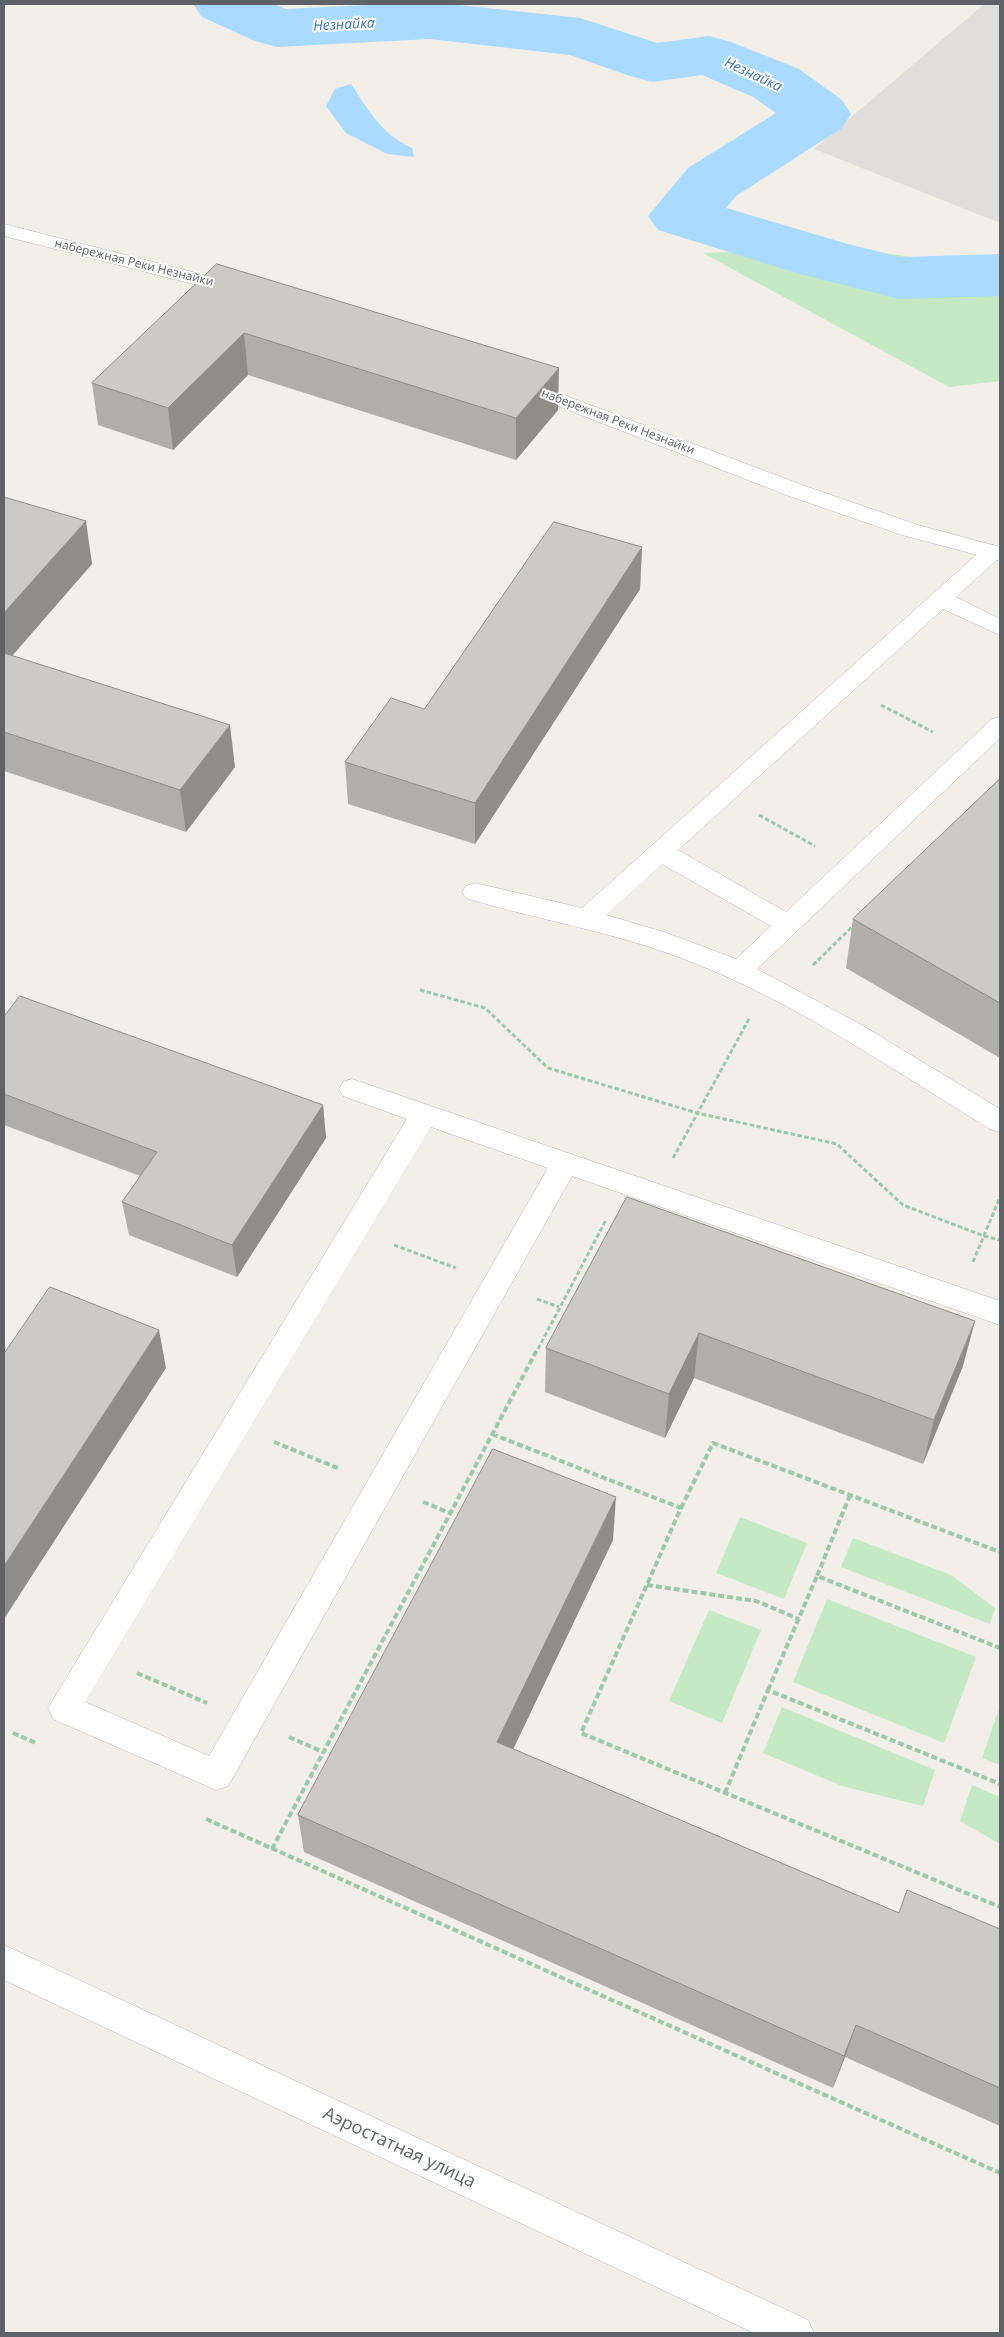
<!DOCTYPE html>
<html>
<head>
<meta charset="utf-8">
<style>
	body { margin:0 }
	#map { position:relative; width:1004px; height:2337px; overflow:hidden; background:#f1efe8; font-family:"Open Sans",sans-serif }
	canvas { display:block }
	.frame { position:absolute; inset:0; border:5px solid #5f6368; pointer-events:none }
</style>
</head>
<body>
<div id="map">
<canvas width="1004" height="2337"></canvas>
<div class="frame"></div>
</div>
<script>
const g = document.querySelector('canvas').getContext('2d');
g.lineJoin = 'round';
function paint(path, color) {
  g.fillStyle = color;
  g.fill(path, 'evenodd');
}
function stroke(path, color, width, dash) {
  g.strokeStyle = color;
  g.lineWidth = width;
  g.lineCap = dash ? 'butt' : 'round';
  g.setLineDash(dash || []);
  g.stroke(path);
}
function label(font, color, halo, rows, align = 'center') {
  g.font = font + ' "Open Sans",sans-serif';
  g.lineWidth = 4;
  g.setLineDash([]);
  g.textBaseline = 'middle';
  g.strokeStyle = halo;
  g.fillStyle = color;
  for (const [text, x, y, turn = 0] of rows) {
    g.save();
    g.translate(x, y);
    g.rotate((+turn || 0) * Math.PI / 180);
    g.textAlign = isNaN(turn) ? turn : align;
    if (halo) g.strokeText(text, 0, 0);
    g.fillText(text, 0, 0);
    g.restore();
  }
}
paint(new Path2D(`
	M984,4H1000V223L814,149Z`), '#e0deda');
paint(new Path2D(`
	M1000,217V381L949,387L703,253L847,247L999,271Z
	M740,1517L807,1543L784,1599L716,1573Z
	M853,1538L951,1575L995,1608L990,1624L841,1567Z
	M827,1599L976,1657L944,1743L793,1682Z
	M709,1610L761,1630L722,1723L669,1701Z
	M1000,1706V1765L982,1758Z
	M782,1707L935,1770L923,1806L842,1786L763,1753Z
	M972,1785L1000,1797V1844L960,1821Z`), '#c5e8c5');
paint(new Path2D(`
	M351,84C368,110 383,135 412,148L414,157L387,154L346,133L326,106L335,89Z`), '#aadaff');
paint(new Path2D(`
	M193,4H274L286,9L386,4H450L580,18L657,43L709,36L731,42L799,69L842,100L851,114L842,128L736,196L726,208L848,244L900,257L1000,254V296L900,299L800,274L658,230L648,216L688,168L776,113L753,97L702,75L652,82L630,76L570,55L430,39L277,47L255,41L202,17Z`), '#aadaff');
const service = new Path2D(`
	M993,545L1000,547V557L956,597L1000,619V635L943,609L678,850L786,912L992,719L1000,717V738L757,969L860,1024L1000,1109V1132L990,1129C890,1068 791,999 681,958C611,931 537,920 466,898L462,892L466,886L475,883L582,908L985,547ZM662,864L771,926L736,959L664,932L606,915Z
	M352,1079L1000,1301V1325L572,1176L228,1786L216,1790L53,1719L48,1708L407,1119L343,1096L339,1089L343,1082ZM431,1127L548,1168L209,1756L85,1702Z`);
const minor = new Path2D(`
	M4,224L244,285L247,289L244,293L237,295L4,236Z
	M524,380L805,486L918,525L1000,547V561L902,535L789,496L517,390L514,386L517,382Z
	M4,1945L808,2320L814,2333H754L4,1980Z`);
stroke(service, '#b5b8bc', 1);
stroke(minor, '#b5b8bc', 1);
stroke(new Path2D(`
	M881,705L933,732
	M759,815L815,846
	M813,965L855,924
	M420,990L485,1008L548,1068L697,1113L837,1144L903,1205L984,1236L1000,1240
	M673,1158L749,1019
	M394,1245L456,1268
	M973,1262L1000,1197
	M537,1299L559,1307
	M538,1349L606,1220`), '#9cc7a9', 3, [4.5, 2.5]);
stroke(new Path2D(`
	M492,1434L681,1508L581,1733L1000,1907
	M274,1442L340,1469
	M850,1495L817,1576L1000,1648
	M423,1502L450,1513
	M681,1508L713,1443L1000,1552
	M647,1585L756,1601L799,1619
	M137,1673L207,1703
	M768,1690L817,1576
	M13,1733L36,1743
	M289,1737L323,1752
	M725,1793L768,1690L1000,1784
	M206,1819L1000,2173
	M272,1849L538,1348`), '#9cc7a9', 4, [6, 3]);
paint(service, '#fff');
paint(minor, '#fff');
paint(new Path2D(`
	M217,264L558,410L516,460L248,375L173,450L98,425L92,383Z
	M4,497L92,564L12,656L235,767L186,832L4,771Z
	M642,547L640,589L475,844L348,804L345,762L424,709Z
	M1000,779V1058L846,968L853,919Z
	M4,1017L323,1105L326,1138L237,1277L129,1235L122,1202L140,1176L4,1125Z
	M627,1197L963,1366L923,1464L694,1378L665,1438L545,1392L546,1348Z
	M613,1540L513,1749L899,1913L1000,1929V2126L845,2057L833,2088L304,1852L298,1815Z`), '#afaea9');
paint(new Path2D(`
	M244,333L248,375L173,450L168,408Z
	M559,368L558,410L516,460V418Z
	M86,521L92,564L4,665V613Z
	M642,547L640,589L475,844V803Z
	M230,725L235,767L186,832L180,790Z
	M323,1105L326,1138L237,1277L232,1245Z
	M975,1321L963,1366L923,1464L934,1420Z
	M159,1330L166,1368L4,1619V1566Z
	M699,1333L694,1378L665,1438L669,1394Z
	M616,1497L613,1540L498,1781L497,1742Z
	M856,2025L845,2057L833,2088L844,2056Z`), '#8f8d8a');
const building = new Path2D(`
	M217,264L559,368L516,418L244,333L168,408L92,383Z
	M4,497L86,521L4,613Z
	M554,522L642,547L475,803L345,762L391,698L424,709Z
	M4,653L230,725L180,790L4,732Z
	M1000,779V1003L853,919Z
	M20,996L323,1105L232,1245L122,1202L157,1152L4,1094V1017Z
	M627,1197L975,1321L934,1420L699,1333L669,1394L546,1348Z
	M50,1287L159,1330L4,1566V1354Z
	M493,1449L616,1497L497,1742L899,1913L907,1890L1000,1929V2088L856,2025L844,2056L298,1815Z`);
paint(building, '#cccac5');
stroke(building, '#8f8d8a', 1);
label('12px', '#5f6368', '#fff', [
	["набережная Реки Незнайки",134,263,14],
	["набережная Реки Незнайки",618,422,21]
]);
label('italic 14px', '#4174aa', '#fff', [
	["Незнайка",344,25,-3],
	["Незнайка",753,75,25]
]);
label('18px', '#5f6368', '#fff', [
	["Аэростатная улица",399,2148,25]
]);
</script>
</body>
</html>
